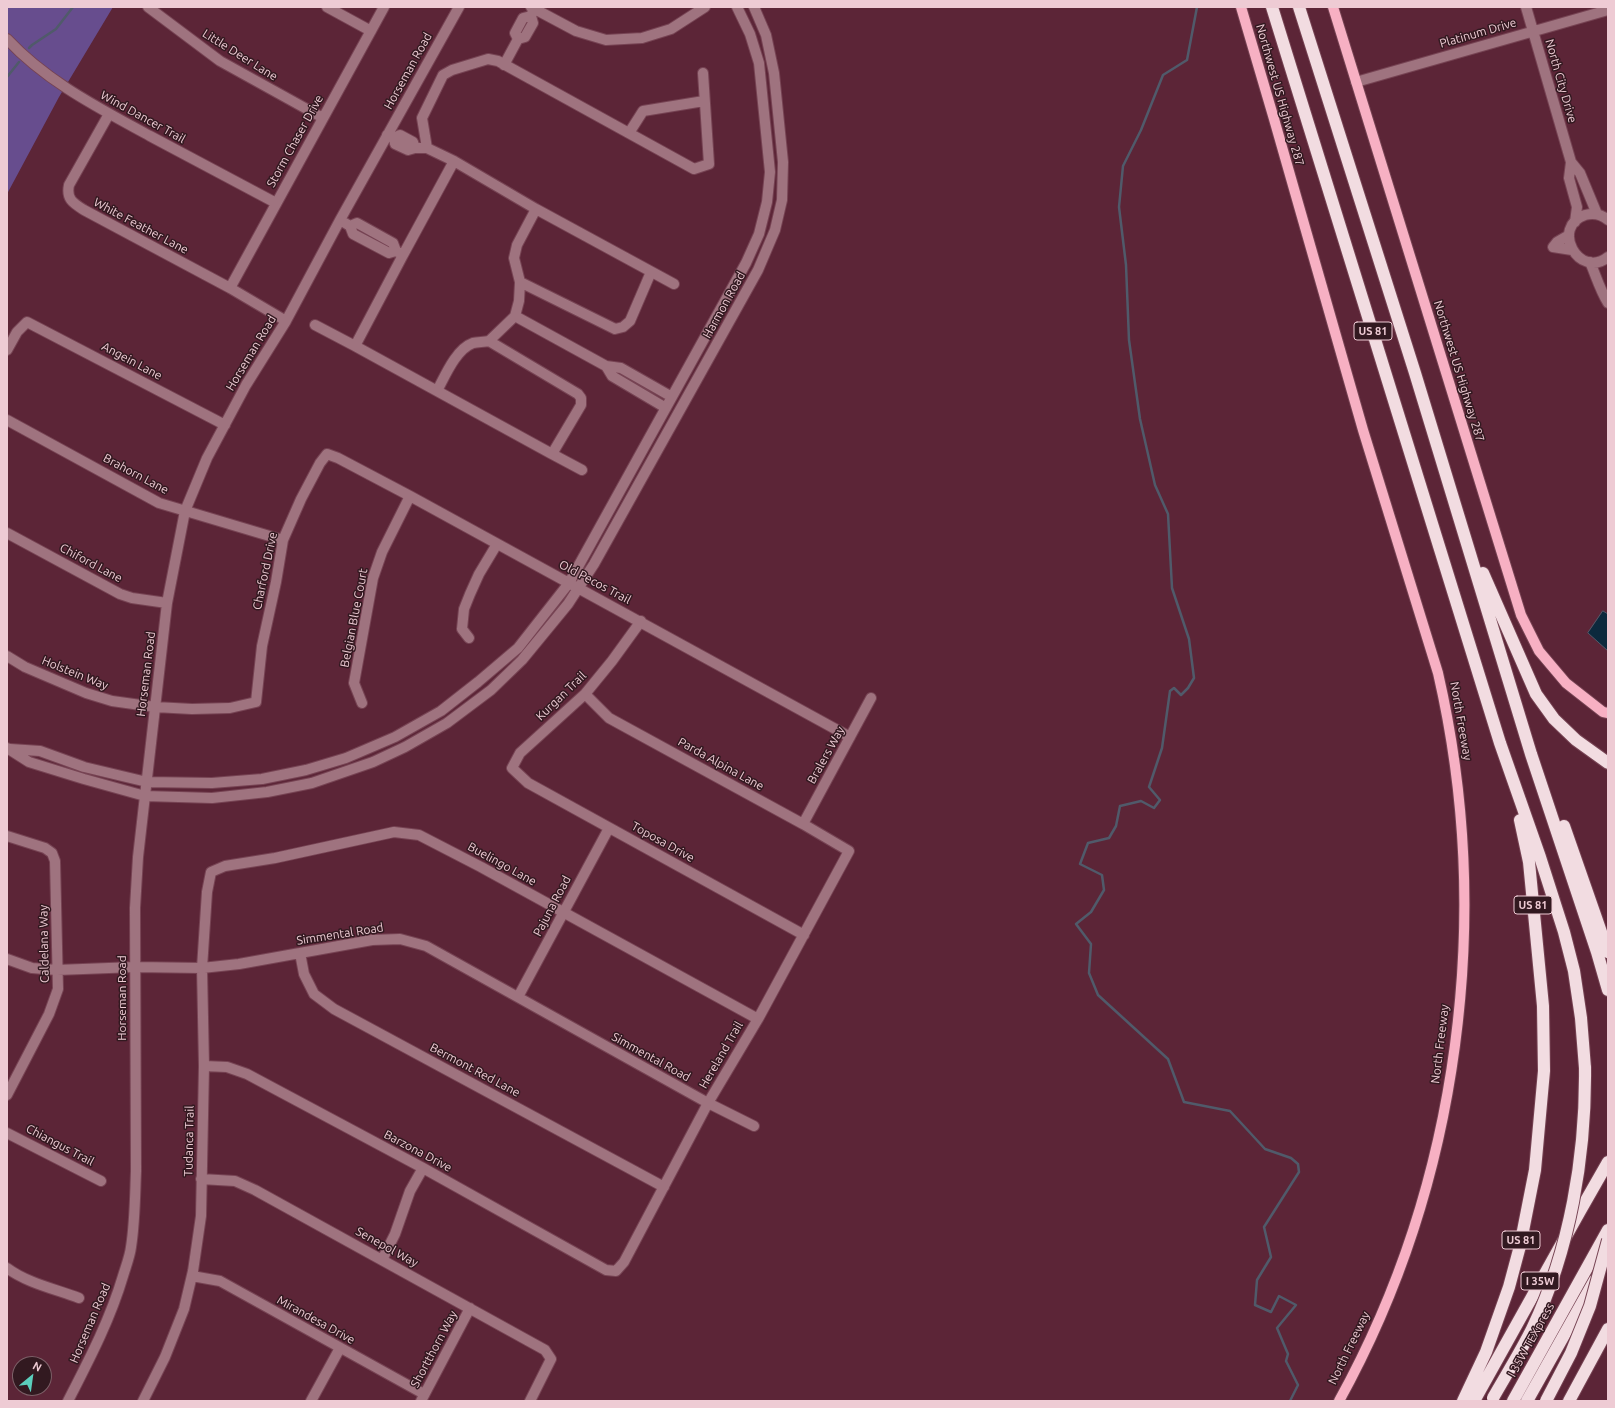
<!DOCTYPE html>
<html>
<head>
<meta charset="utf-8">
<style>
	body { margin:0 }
	#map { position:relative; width:1615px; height:1408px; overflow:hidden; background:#5c2537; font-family:Ubuntu,sans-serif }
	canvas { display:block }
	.frame { position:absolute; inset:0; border:8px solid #eecbd4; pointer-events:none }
	.north { position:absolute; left:12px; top:1356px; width:40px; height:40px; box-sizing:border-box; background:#321920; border:1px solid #7d6068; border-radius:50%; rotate:29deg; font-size:11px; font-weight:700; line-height:16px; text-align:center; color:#eecbd4 }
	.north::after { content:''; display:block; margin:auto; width:14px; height:18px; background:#5bcebc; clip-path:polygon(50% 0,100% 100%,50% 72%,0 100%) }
</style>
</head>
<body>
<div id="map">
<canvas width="1615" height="1408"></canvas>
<div class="frame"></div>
<div class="north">N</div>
</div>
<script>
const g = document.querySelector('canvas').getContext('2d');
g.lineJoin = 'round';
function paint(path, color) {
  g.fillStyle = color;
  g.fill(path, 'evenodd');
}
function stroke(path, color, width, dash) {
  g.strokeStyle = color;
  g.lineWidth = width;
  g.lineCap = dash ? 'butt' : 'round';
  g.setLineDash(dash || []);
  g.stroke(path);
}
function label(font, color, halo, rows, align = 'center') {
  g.font = font + ' Ubuntu,sans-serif';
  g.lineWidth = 3;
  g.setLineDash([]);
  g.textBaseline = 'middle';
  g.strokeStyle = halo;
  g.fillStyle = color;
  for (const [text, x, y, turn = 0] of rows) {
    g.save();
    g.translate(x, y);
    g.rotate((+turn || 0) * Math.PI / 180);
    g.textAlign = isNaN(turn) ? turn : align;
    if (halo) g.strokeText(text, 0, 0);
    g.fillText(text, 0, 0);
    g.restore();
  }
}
paint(new Path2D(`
	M7,7H113L59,97L7,194Z`), '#674d8e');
const water = new Path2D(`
	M1603,611L1608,614V651L1588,633Z`);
paint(water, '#0c293d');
stroke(water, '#505a6a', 1);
stroke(new Path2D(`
	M1197,7L1187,60L1163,75L1141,130L1123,166L1119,207L1126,265L1129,340L1140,419L1155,485L1168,514L1172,588L1189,639L1194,678L1188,688L1181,695L1174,688L1170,691L1162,748L1149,787L1160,800L1154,808L1141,801L1120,806L1116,826L1109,838L1088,843L1080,864L1102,875L1104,890L1091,912L1076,924L1091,944L1089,973L1098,995L1168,1059L1184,1102L1230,1111L1265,1149L1291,1158L1298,1164L1299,1172L1264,1227L1271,1257L1257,1280L1255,1305L1271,1312L1279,1296L1296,1305L1277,1328L1288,1354L1286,1361L1298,1385L1290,1401
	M29,48L32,45L56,29L73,7
	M7,77L19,62`), '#505a6a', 2.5);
const minor = new Path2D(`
	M148,7L220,61L323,118
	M327,7L371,31
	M531,7L576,31L606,40L642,38L671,29L705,7
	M1526,7L1571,162L1580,173L1597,214
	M7,39C47,82 99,108 150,136C192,158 234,181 276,203
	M518,39L515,33L523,18L531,16
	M504,65L518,39L525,37L533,23L531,16L534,9
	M1356,82L1608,10
	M109,114L69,185C66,199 73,203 84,210L230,288L286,321
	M629,133L643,111L704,101
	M394,138L400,135L413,142L415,148
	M427,148L422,118L443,75L452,70L488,59L498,61L694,169L709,164L703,73
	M1571,162L1569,178L1577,207L1575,222
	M536,209L674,284
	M1608,220C1601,214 1593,213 1585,215C1550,227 1579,280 1608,257
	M345,223L350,226L353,234L389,253L396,251
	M350,226L357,223L393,243L396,251L403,255L355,346L552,454L581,405V398L578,394L489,341L515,316L519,301L520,282L514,258L517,245L536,209L454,161L427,148H415L408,150L395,144L394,138L387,135
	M1569,235L1557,242L1553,247L1572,250
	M403,255L454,161
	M1590,262C1596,276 1600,290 1608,303
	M520,282L615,329L623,327L630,321L651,272
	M230,288L384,7
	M515,316L606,366L621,368L672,397
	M315,325L355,346
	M7,350L17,332L27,322L225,425
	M606,366L612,376L666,408
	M437,391C445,376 456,349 473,343C478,342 484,342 489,341
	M7,420L159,503L283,540
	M552,454L582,470
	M7,533L120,594L132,598L167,603
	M641,621L612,661L585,694L520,753L512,768L528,783L804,935
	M469,638L462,629L464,609L470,594L479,574L497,544
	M7,656L25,667L86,693L112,701L155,707L192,709L230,708L256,702L262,646L276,582L283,540L301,499L320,463L327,454L338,458L410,496L850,737
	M362,703L354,683L373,578L382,552L410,496
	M7,748L29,762L84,779L145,796L212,798L267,792L312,783L373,762L405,747L447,723L491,690L522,660L568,604L594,564L758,270L775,230L782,200L783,162L774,73L766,35L754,7
	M10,749L40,751L84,767L147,782L212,783L262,779L306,770L346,758L395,737L441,711L478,682L518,648L569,583L746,263L759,234L767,202L770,172L759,63L750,34L737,7
	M803,824L871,698
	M7,836L45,848L52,853L55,861L58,989L49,1014L7,1095
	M300,953L304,974L314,994L334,1009L664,1187
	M7,959L32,968L57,970L135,967L202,968L239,964L372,940L400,939L426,946L708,1103L754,1126
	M518,997L609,828
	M204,1066L227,1067L247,1074L423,1168L606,1270L616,1271L624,1262L708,1103L758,1019L849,851L803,824L609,718L585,694
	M7,1133L101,1181
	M201,1179L235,1181L255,1190L545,1350L551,1359L530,1401
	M382,1260L395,1234L410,1191L423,1168
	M7,1268C27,1283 55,1289 79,1298
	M192,1276L220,1281L424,1394
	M68,1401C89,1360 110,1320 123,1276C126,1266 130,1256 131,1247C135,1222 135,1196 136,1171L135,908L138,857L167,603L185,511L207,458L246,385L286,321L340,220L459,7
	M143,1401L165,1357L184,1309L193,1271L201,1216L204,1066L202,968L207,892L211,872L225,866L275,858L394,832L419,835L481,867L758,1019
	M311,1401L340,1348
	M421,1401L470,1308`);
const major = new Path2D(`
	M1241,7L1274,119L1363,430L1438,673C1494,916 1460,1182 1339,1401
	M1333,7L1521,615L1539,651L1566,683L1603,712L1608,713`);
const highway = new Path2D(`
	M1272,7L1500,743L1540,857L1564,932L1574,971L1581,1018L1585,1068
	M1299,7L1415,373L1531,754L1597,952L1608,990
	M1483,573L1536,694L1554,719L1576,740L1608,763
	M1564,826L1608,952
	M1463,1401L1486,1352L1509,1287L1520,1246L1535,1170L1544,1071L1543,1006L1529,862L1520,820
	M1474,1401L1580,1211L1608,1162
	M1513,1401L1608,1230
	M1527,1401L1595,1280
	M1569,1401L1608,1329`);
stroke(minor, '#764353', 12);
stroke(major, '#764353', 12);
stroke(highway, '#764353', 14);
stroke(minor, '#9f737f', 10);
stroke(major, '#f7b0c3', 10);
stroke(highway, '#f2dce1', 12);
const highwayBridge = new Path2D(`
	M1493,1398C1506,1375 1520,1353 1532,1329C1570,1250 1586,1155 1585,1068
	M1546,1401L1571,1353L1590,1306L1608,1240`);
stroke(highwayBridge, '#764353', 14, []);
stroke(highwayBridge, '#f2dce1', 12);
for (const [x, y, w] of [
	[1373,331,38],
	[1533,905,38],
	[1521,1240,38],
	[1540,1281,38]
]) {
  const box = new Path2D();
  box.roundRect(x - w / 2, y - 9, w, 18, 3);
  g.fillStyle = '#321920';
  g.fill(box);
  stroke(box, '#eecbd4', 1);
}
label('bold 11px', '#eecbd4', null, [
	["US 81",1373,331],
	["US 81",1533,905],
	["US 81",1521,1240],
	["I 35W",1540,1281]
]);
label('12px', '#eecbd4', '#321920', [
	["Platinum Drive",1478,33,-16],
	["Little Deer Lane",240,55,32],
	["Horseman Road",408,71,-61],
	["North City Drive",1561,81,74],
	["Northwest US Highway 287",1280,95,74],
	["Wind Dancer Trail",143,117,29],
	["Storm Chaser Drive",295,141,-61],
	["White Feather Lane",141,226,28],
	["Harmon Road",724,305,-61],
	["Horseman Road",251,353,-59],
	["Angein Lane",132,361,28],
	["Northwest US Highway 287",1459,371,73],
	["Brahorn Lane",136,474,28],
	["Chiford Lane",91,563,28],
	["Charford Drive",265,571,-78],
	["Old Pecos Trail",595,582,28],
	["Belgian Blue Court",354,618,-79],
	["Holstein Way",75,673,22],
	["Horseman Road",146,674,-83],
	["Kurgan Trail",561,696,-44],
	["North Freeway",1461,721,80],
	["Bralers Way",826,755,-61],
	["Parda Alpina Lane",721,764,29],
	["Toposa Drive",663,842,29],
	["Buelingo Lane",502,864,29],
	["Pajuna Road",552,906,-62],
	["Simmental Road",340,934,-9],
	["Caldelana Way",44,944,-91],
	["Horseman Road",122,998,-90],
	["North Freeway",1440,1044,-83],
	["Hereland Trail",721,1055,-60],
	["Simmental Road",651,1057,29],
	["Bermont Red Lane",475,1070,28],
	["Tudanca Trail",189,1141,-89],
	["Chiangus Trail",60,1145,28],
	["Barzona Drive",418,1151,28],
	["Senepol Way",387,1247,29],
	["Mirandesa Drive",316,1320,29],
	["Horseman Road",90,1323,-67],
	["I 35W TEXpress",1531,1340,-61],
	["North Freeway",1349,1348,-64],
	["Shortthorn Way",434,1349,-62]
]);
</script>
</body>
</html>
